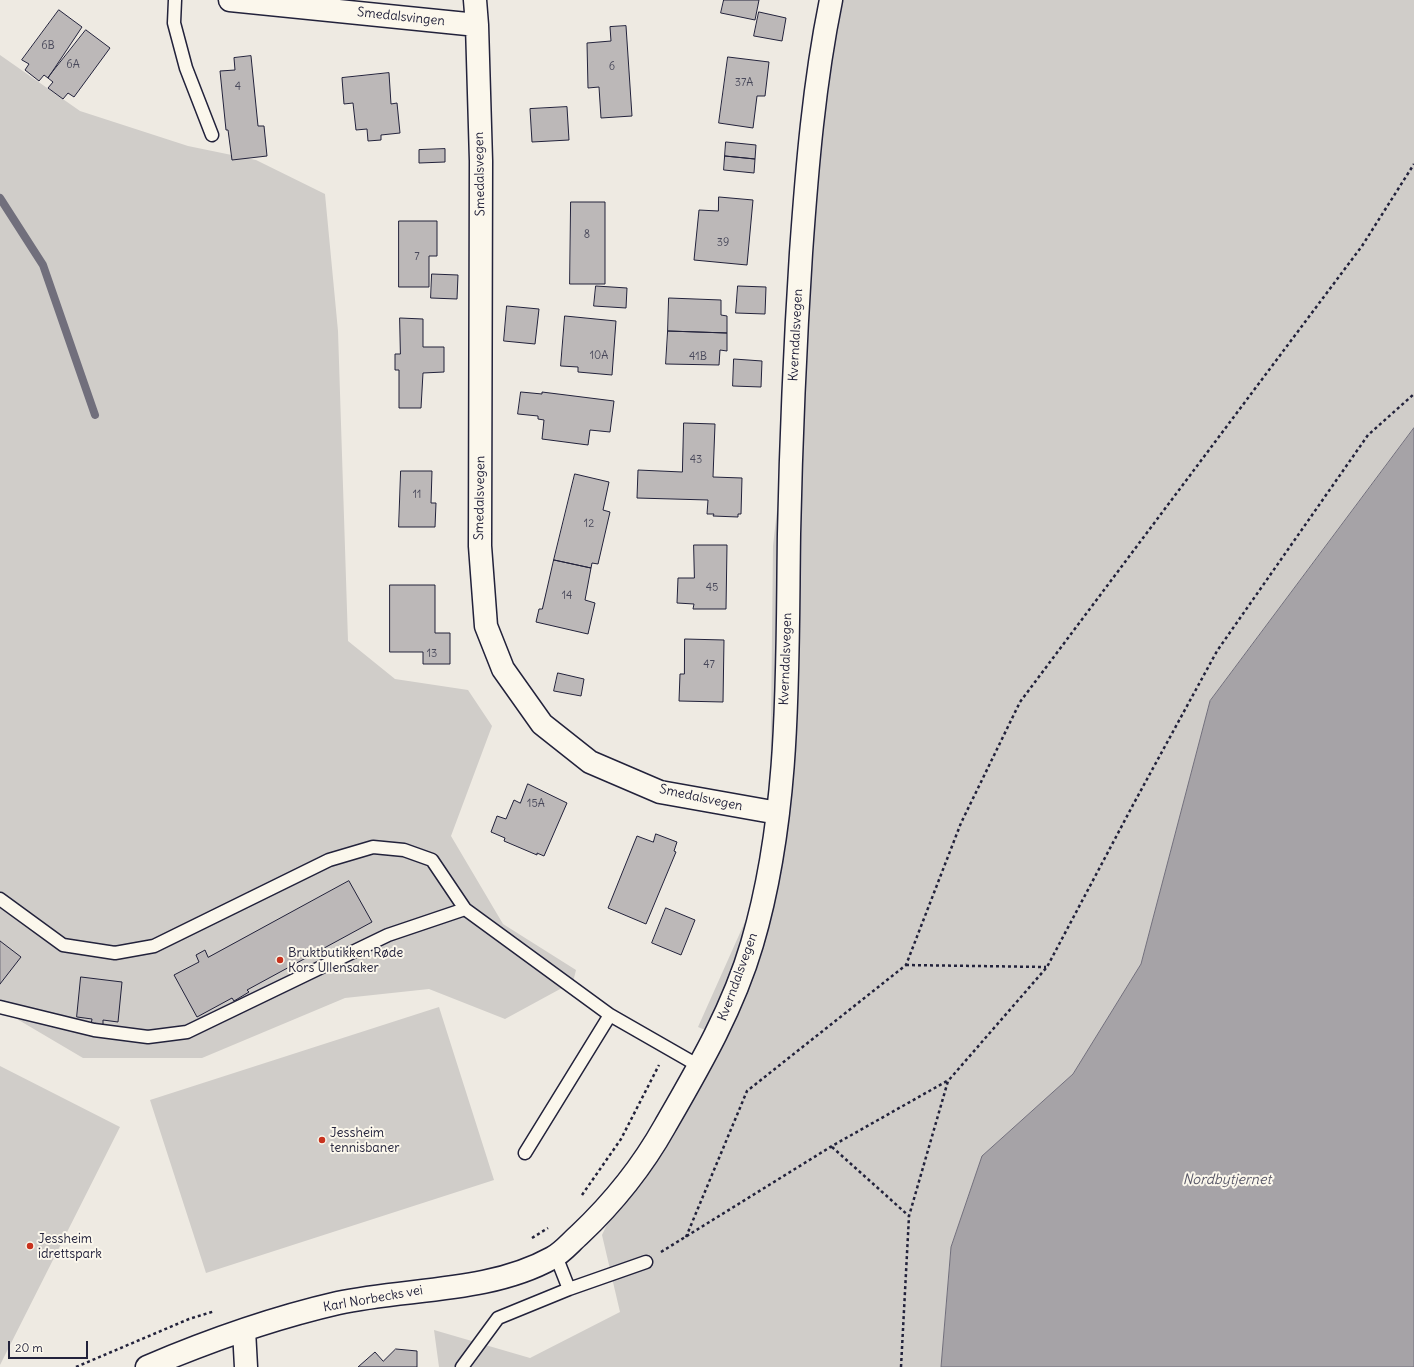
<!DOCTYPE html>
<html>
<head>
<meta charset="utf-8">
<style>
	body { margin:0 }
	#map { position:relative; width:1414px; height:1367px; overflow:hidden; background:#eeeae2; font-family:Delius,sans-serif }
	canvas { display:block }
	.scale { position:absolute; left:8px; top:1341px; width:80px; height:18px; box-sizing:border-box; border:2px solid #22223b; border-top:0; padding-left:5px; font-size:12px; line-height:14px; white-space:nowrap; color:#22223b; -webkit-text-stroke:3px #fbf7ec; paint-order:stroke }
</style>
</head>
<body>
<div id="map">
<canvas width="1414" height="1367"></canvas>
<div class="scale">20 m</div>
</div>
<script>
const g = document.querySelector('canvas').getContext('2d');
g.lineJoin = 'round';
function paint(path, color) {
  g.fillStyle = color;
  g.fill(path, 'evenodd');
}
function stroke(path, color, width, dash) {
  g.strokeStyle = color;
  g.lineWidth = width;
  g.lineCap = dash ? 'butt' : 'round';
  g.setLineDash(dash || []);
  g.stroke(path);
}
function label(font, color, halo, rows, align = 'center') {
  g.font = font + ' Delius,sans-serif';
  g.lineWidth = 4;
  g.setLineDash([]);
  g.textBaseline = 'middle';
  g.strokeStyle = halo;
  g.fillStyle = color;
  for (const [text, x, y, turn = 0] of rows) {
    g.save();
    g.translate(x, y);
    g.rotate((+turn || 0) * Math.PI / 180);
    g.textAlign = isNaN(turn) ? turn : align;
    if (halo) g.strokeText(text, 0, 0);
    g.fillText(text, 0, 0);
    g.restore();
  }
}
paint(new Path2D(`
	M822,0H1414V428L1210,701L1141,964L1073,1074L982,1156L951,1247L941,1367H439L434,1330L530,1358L620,1312L602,1235L654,1125L705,1042V1030L698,1027L752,906L770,811L773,546L790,394Z
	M0,55L80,111L188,146L256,160L325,194L338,331L348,641L395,679L468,690L492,726L451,836L503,924L576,970L573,982L505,1019L429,989L345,998L202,1058H83L0,1009Z
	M439,1007L494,1180L206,1273L150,1100Z
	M0,1066L120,1127L0,1365Z`), '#d0cdc9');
const water = new Path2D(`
	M1414,428V1367H941L951,1247L982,1156L1073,1074L1141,964L1210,701Z`);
paint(water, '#a6a3a7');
stroke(water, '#716f7c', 1);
stroke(new Path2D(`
	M0,198L43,265L95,415`), '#716f7c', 8);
const building = new Path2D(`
	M724,0H759L755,20L721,13Z
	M59,10L82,27L48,78L44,75L39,81L25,70L29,64L22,60Z
	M759,12L786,18L782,41L754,36Z
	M626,26L632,116L601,118L599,87L588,88L587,43L611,41L610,27Z
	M86,30L110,48L74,97L68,93L63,99L48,88L53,82L48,78Z
	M251,56L258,126H264L267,156L232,160L228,130H226L220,71L235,70L234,58Z
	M728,57L769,62L765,96H757L753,128L719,123Z
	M389,73L391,104L397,103L400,133L381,135V140L368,141L367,129L356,130L353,103L344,104L342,78Z
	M567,107L569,140L532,142L530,109Z
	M726,142L756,145L755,159L725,156Z
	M445,149V162L419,163V150Z
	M725,156L755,159L754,173L724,170Z
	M719,197L753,200L747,265L694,260L699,210L718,211Z
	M571,202H605V284H570Z
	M399,221H437V256H429V287H399Z
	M432,274L458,275L457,299L431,298Z
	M596,286L627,288L626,308L594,306Z
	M738,286L766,287L765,314L736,313Z
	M669,298L721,300V315L727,316V333L668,331Z
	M507,306L539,309L535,344L504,341Z
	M565,316L616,321L612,375L578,372V367L561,366Z
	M400,318L423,319V347H444V372L423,373L421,408H399V370H395V354H400Z
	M668,331L727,333V351L720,350L719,365L666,364Z
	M734,359L762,361L761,387L733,386Z
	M521,392L542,394V392L614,401L610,432L590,430L588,445L542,439L544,420L538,419V416L518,414Z
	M684,423L715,424L713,477L742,478L741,514H738V517L713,516L714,514H707L708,500L637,498L638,470L682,472Z
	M401,471H432L431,503H436L435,527H399Z
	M575,474L609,482L603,510L610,512L598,564L592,563L591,568L554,560Z
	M694,545H727L726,609H693L694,604L677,603L678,578H694Z
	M554,560L591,568L585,600L595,603L588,634L536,622L539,609H542Z
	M390,585H435V633H450V664H423V652H390Z
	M685,639L724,640L723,702L679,701L680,674H684Z
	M558,673L584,679L581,696L554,691Z
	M528,784L567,803L544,856L537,853V855L504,841L505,838L491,832L497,816L506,819L514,800L520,803Z
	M656,834L677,842L674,851L676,852L646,924L608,908L637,836L653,842Z
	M349,881L372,922L247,990L249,992L234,1001L232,998L197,1017L174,975L199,962L196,955L205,950L208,957Z
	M666,908L695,920L681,955L652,943Z
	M0,941L21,957L0,984Z
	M81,977L122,982L118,1022L103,1020V1026L91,1025L92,1019L77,1017Z
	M396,1349L417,1351V1367H358L375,1352L383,1361Z`);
paint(building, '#bcb8b8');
stroke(building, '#22223b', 1);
const lane = new Path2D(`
	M175,0L174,23L186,68L212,135
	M0,899L63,945L115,953L154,946L329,860L373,847L404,850L432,860L465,909L610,1015L699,1066
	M0,1007L94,1030L148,1037L187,1032L388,935L465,909
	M525,1153L610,1015
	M556,1256L569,1289L646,1262
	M462,1367L498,1318L569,1289`);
const street = new Path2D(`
	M230,0L477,25
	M475,0L477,25L481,161L480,546L486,626L503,669L542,724L590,762L660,792L778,813
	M244,1330L246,1367
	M147,1367C208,1341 273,1318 338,1303C407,1288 489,1293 552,1258C562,1253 570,1243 579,1235C613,1203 642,1167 665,1126C699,1067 733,1009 752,944C791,812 787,670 789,534C791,440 795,346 801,253C807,168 814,83 831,0`);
stroke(lane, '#22223b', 15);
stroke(street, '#22223b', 25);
stroke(new Path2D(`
	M906,965L1046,967
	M832,1147L909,1216
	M582,1195L621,1139L659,1065
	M686,1237L747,1091L906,965L961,823L1020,702L1362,246L1414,164
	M532,1238L548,1228
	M661,1252L832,1146L947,1081
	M76,1367L189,1319L215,1311
	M901,1367L909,1216L948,1081L1047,967L1134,803L1217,651L1368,435L1414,394`), '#22223b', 2.5, [3, 3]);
stroke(lane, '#fbf7ec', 12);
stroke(street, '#fbf7ec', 22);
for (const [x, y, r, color] of [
	[280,960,4,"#c8321e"],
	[322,1140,4,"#c8321e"],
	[30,1246,4,"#c8321e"]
]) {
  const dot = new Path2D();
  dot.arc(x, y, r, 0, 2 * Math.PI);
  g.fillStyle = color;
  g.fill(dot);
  stroke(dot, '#fbf7ec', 1.5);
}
label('11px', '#48485a', null, [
	["6B",48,46],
	["6A",73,65],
	["6",612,67],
	["37A",744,83],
	["4",238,87],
	["8",587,235],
	["39",723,243],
	["7",417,257],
	["10A",599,356],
	["41B",698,357],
	["43",696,460],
	["11",417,495],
	["12",589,524],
	["45",712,588],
	["14",567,596],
	["13",432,654],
	["47",709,665],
	["15A",536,804]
]);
label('13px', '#22223b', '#fbf7ec', [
	["Smedalsvingen",401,17,6],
	["Smedalsvegen",480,174,-91],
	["Kverndalsvegen",796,335,-87],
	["Smedalsvegen",480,498,-89],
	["Kverndalsvegen",786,659,-88],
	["Smedalsvegen",701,798,12],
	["Kverndalsvegen",738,977,-70],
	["Karl Norbecks vei",373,1299,-10]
]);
label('13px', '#22223b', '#fbf7ec', [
	["Bruktbutikken Røde",288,953],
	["Kors Ullensaker",288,968],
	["Jessheim",330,1133],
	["tennisbaner",330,1148],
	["Jessheim",38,1239],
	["idrettspark",38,1254]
], 'left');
label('italic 14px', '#575666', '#fbf7ec', [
	["Nordbytjernet",1227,1180]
]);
</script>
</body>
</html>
